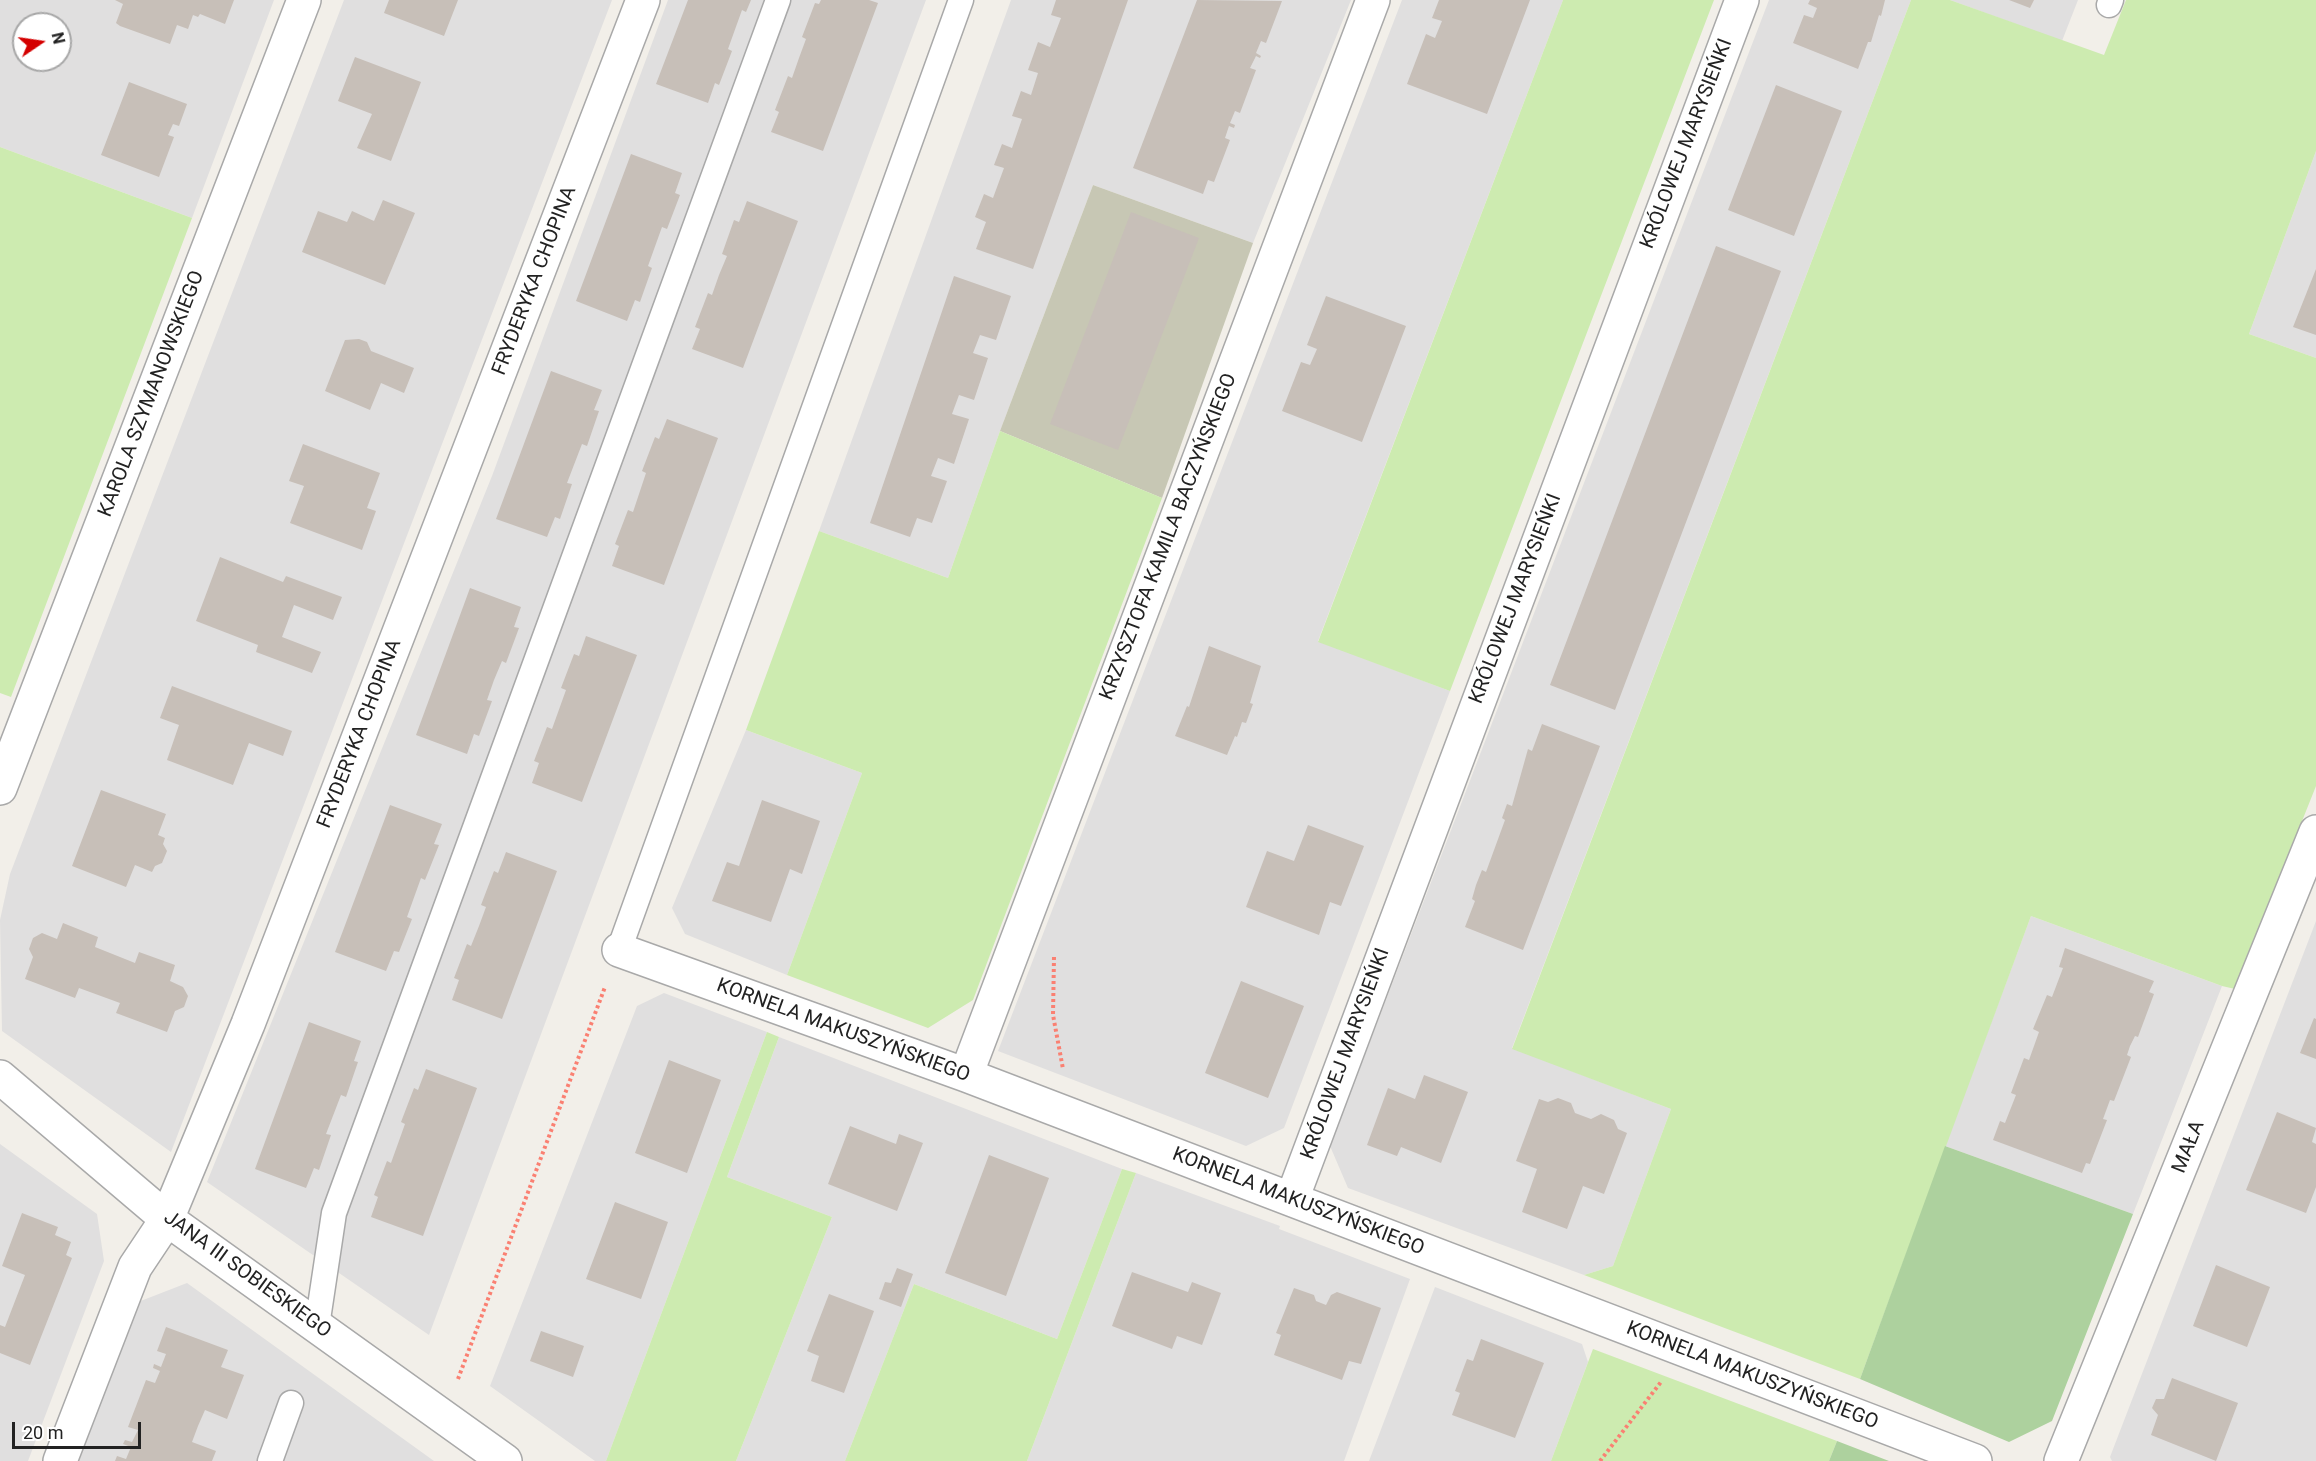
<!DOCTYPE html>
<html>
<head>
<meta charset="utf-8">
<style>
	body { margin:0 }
	#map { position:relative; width:2316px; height:1461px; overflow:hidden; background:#f2efe9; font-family:Roboto,sans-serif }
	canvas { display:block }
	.north { position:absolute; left:12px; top:12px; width:60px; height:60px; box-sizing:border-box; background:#fff; border:2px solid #a7a7a7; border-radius:50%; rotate:77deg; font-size:16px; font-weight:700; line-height:24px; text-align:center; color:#222 }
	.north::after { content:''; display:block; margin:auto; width:21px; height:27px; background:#d40000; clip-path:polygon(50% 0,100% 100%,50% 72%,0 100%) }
	.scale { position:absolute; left:12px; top:1422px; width:129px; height:27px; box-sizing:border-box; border:3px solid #222; border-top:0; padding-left:8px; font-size:18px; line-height:21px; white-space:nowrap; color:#222; -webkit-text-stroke:4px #fff; paint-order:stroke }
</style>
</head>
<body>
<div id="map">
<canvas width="2316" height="1461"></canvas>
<div class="north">N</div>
<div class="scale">20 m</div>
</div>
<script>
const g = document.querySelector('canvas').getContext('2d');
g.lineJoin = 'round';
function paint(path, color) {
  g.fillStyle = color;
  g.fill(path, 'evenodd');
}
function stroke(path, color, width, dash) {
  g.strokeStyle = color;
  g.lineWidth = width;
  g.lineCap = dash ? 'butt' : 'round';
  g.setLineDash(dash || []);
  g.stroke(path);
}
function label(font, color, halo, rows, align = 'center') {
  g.font = font + ' Roboto,sans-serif';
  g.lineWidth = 4.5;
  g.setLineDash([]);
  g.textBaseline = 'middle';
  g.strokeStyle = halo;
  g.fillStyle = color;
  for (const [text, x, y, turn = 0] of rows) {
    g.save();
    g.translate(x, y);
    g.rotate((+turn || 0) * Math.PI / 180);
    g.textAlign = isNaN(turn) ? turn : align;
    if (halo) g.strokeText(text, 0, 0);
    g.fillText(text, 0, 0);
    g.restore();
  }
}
paint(new Path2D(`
	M0,0H274L192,218L0,147ZM24,24H60V60H24Z
	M344,0H612L171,1152L2,1031L0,920L10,874Z
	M668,0H926L429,1335L207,1182L492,476Z
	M1011,0H1351L1253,243L1093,185L1000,431L948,578L819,531Z
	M1402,0H1563L1318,641L1450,691L1284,1128L1246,1146L998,1051Z
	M1769,0H1911L1512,1048L1671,1109L1613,1266L1584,1275L1348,1188L1330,1146Z
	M1950,0H2078L2062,41Z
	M2316,151V358L2249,334Z
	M746,730L862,773L787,975L685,934L672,908Z
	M2031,916L2222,986L2133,1214L1945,1146Z
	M2316,921V1461H2112L2110,1457Z
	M664,993L767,1032L606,1461H595L490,1386L637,1006Z
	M779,1037L1122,1169L1057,1339L914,1284L845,1461H736L832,1217L727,1177Z
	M0,1144L97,1214L104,1261L28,1461H0Z
	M1136,1173L1280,1226L1279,1229L1410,1279L1344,1461H1027Z
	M187,1283L434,1461H74L133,1304Z
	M1435,1287L1582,1344L1588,1362L1551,1461H1369Z`), '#e0dfdf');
paint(new Path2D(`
	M1093,185L1253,243L1162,498L1000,431Z`), '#c7c7b4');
paint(new Path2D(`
	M1563,0H1714L1450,691L1318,642Z
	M1911,0H1950L2104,55L2126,0H2316V151L2249,334L2316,358V786L2235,989L2222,986L2031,916L1860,1379L1584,1275L1613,1266L1671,1109L1512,1049Z
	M0,147L192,218L11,697L0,693Z
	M1000,431L1162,498L973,1000L928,1028L787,975L862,773L746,730L819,531L948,578Z
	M767,1032L779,1037L727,1177L832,1217L736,1461H606Z
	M1122,1169L1136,1173L1027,1461H845L914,1284L1057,1339Z
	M1593,1349L1837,1441L1829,1461H1551Z`), '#cdebb0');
paint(new Path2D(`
	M1945,1146L2133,1214L2052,1421L2009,1442L1860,1379Z
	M1837,1441L1889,1461H1829Z`), '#add19e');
paint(new Path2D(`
	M115,0H234L225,24L200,14L198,17L193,15L188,29L177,25L170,44L120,26L116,23L123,4Z
	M389,0H458L444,36L384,13Z
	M688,0H751L746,12L742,10L728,49L732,51L719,85L715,83L708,103L656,84Z
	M821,0H869L878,3L823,151L771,132L779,112L775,110L788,76L792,78L799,58L806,39L802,37L815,3L819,4Z
	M1056,0H1128L1033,269L976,249L986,222L975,217L984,194L993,198L1004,168L994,165L1002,144L1012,148L1022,119L1012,116L1021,91L1031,95L1038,73L1028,70L1038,42L1050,47L1061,18L1051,15Z
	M1197,0L1282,1L1266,43L1261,41L1256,53L1261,56L1260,58L1256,56L1250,68L1256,70L1240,113L1235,111L1230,123L1235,125L1234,128L1229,126L1225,138L1230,140L1214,182L1208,180L1203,194L1133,168Z
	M1439,0H1530L1487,114L1407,84L1426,34L1435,38L1442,21L1432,18Z
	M1810,0H1885L1881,16L1879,15L1871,42H1868L1858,69L1793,43L1804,15L1813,18L1817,8L1808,4Z
	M2009,0H2034L2030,8Z
	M355,57L421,82L391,161L357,148L372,114L338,101Z
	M129,82L187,104L179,126L173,124L168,135L174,137L159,177L101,155Z
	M1776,85L1842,111L1794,236L1728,210Z
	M631,154L682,173L675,193L680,195L667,229L662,227L648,266L652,268L640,302L635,300L627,321L576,301Z
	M383,200L415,213L385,285L302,252L318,211L347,222L352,211L374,221Z
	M747,201L798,221L743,368L692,349L700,329L695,327L708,293L712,295L719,275L727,256L722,254L734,220L739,222Z
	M1131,212L1199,238L1118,450L1050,424Z
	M1716,246L1781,271L1615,710L1550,685Z
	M2316,269V335L2293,327Z
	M954,276L1011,296L996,340L980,335L973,353L988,358L974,400L959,395L952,414L969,419L954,464L938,458L931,476L947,481L932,523L917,518L910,537L870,523Z
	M1326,296L1406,326L1362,442L1282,411L1301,362L1310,365L1317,349L1307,345Z
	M359,339L367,342L371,351L414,368L404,393L381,383L370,410L325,391L345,340Z
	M551,371L602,390L594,410L599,411L587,446L582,444L567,483L572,484L560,519L555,517L547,537L496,519Z
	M667,419L718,438L664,585L612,566L619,546L615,544L628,510L633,512L646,473L642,471L655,437L659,439Z
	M303,444L380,473L367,508L376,511L362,550L290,523L304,486L289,481Z
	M220,557L283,582L286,576L342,597L333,620L294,605L282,637L321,652L312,673L256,652L258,645L196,621Z
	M470,588L521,607L514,627L519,628L506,663L502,661L494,680L487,700L492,701L479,736L474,734L467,754L416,735Z
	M586,636L637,655L582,802L532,783L539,763L534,761L547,727L552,729L566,690L561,688L574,654L579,656Z
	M1209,646L1261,666L1250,703L1253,704L1246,723L1242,722L1237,737L1235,736L1227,755L1175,736L1187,706L1189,707Z
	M172,686L292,731L283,756L249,743L233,785L167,760L179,725L160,718Z
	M1542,724L1600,746L1523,950L1465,927L1475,901L1472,899L1476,885L1482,870L1486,872L1505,820L1502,818L1507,804L1512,806L1528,749L1532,751Z
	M101,790L166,814L158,835L165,838L163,844L167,851L162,863L155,866L152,872L135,865L126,887L72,866Z
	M762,800L820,821L802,874L790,869L771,922L712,901L727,862L739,866Z
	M390,805L442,824L434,844L439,845L425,880L421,878L407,917L412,919L399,952L394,951L386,971L335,952Z
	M1308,825L1364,846L1341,906L1330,902L1319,935L1246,907L1267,851L1294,861Z
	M506,852L557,871L502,1019L452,1000L459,980L454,978L467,944L471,946L479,926L486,907L481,905L494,871L498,873Z
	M63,923L98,937L95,947L135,963L139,952L175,965L170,981L183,987L188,996L184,1007L175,1011L167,1032L116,1013L120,1003L79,988L75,998L25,979L33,957L29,949L33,938L42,933L57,939Z
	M2065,948L2154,981L2149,992L2154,994L2138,1037L2135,1036L2130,1046L2127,1055L2131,1057L2114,1101L2110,1100L2103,1119L2107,1120L2090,1164L2086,1163L2082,1173L1993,1140L2000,1121L2005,1123L2016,1095L2011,1093L2024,1058L2029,1060L2039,1032L2033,1029L2047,995L2052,997L2063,968L2059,967Z
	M1241,981L1304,1006L1268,1098L1205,1073Z
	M2314,1018L2316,1019V1059L2300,1053Z
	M309,1022L361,1041L354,1061L358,1062L346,1097L341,1095L326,1134L331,1135L319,1170L314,1168L306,1188L255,1169Z
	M669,1060L721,1080L687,1173L635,1153Z
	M426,1069L477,1088L423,1236L371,1217L378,1197L374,1195L387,1161L391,1163L405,1124L401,1122L414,1088L418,1090Z
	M1424,1075L1468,1092L1441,1163L1401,1147L1397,1156L1367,1145L1388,1088L1415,1099Z
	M1558,1098L1571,1103L1575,1113L1591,1119L1601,1114L1614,1120L1618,1129L1627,1133L1604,1194L1583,1186L1567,1229L1522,1212L1537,1169L1516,1161L1539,1099L1548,1102Z
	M2277,1112L2316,1128L2312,1142L2316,1144V1187L2306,1213L2246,1190Z
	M850,1126L896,1144L899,1134L923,1143L897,1211L828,1184Z
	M989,1155L1049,1178L1006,1296L945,1273Z
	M615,1202L668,1222L641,1299L586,1279Z
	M22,1213L58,1227L55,1235L71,1242L66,1255L72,1258L30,1365L0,1353V1325L5,1327L25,1275L2,1266Z
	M2216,1265L2270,1287L2247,1347L2193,1326Z
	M897,1268L913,1274L901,1307L879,1299L885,1282L891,1283Z
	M1132,1272L1188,1292L1192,1282L1221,1293L1202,1345L1177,1336L1172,1349L1112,1326Z
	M1294,1288L1314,1295L1316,1301L1326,1305L1331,1295L1337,1292L1381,1308L1361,1364L1349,1361L1342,1380L1274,1355L1281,1335L1276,1333Z
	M829,1294L874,1311L844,1393L811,1381L819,1356L807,1351Z
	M166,1327L228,1350L221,1367L244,1375L227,1419L205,1410L198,1426L192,1442L216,1451L212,1461H115L117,1456L126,1459L131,1447L123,1444L125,1440L132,1442L138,1430L128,1427L146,1380L155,1383L160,1371L153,1368L154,1364L161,1367L166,1354L157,1351Z
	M541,1331L584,1346L573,1377L530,1361Z
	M1481,1339L1544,1363L1515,1438L1452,1415L1460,1393L1455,1391L1467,1359L1473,1361Z
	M2172,1378L2238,1403L2216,1461L2151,1435L2158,1415L2152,1408L2156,1399H2164Z`), '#c7bfb8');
const lane = new Path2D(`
	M2109,5L2111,0
	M619,950L961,0
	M317,1326L334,1213L778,0
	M270,1461L291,1403`);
const street = new Path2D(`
	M0,788L304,0
	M619,950L966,1075L1975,1461
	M966,1075L1373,0
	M0,1077L167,1219L505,1461
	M1292,1199L1742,0
	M60,1461L135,1267L167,1219L248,1024L643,0
	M2061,1461L2316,832`);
stroke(lane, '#a9a9a9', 27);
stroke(street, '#a9a9a9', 36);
stroke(new Path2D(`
	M1054,957L1053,1015L1063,1069
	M458,1379L605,987
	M1600,1461L1661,1382`), '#fa8072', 4, [3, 3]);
stroke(lane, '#fff', 24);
stroke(street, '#fff', 33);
label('20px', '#222', '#fff', [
	["KRÓLOWEJ MARYSIEŃKI",1687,144,-69],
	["FRYDERYKA CHOPINA",535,281,-69],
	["KAROLA SZYMANOWSKIEGO",152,394,-69],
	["KRZYSZTOFA KAMILA BACZYŃSKIEGO",1169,537,-69],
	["KRÓLOWEJ MARYSIEŃKI",1516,599,-69],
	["FRYDERYKA CHOPINA",360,734,-69],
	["KORNELA MAKUSZYŃSKIEGO",843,1031,20],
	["KRÓLOWEJ MARYSIEŃKI",1346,1054,-70],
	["MAŁA",2189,1147,-68],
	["KORNELA MAKUSZYŃSKIEGO",1298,1202,21],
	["JANA III SOBIESKIEGO",247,1275,36],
	["KORNELA MAKUSZYŃSKIEGO",1752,1376,21]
]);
</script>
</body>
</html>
